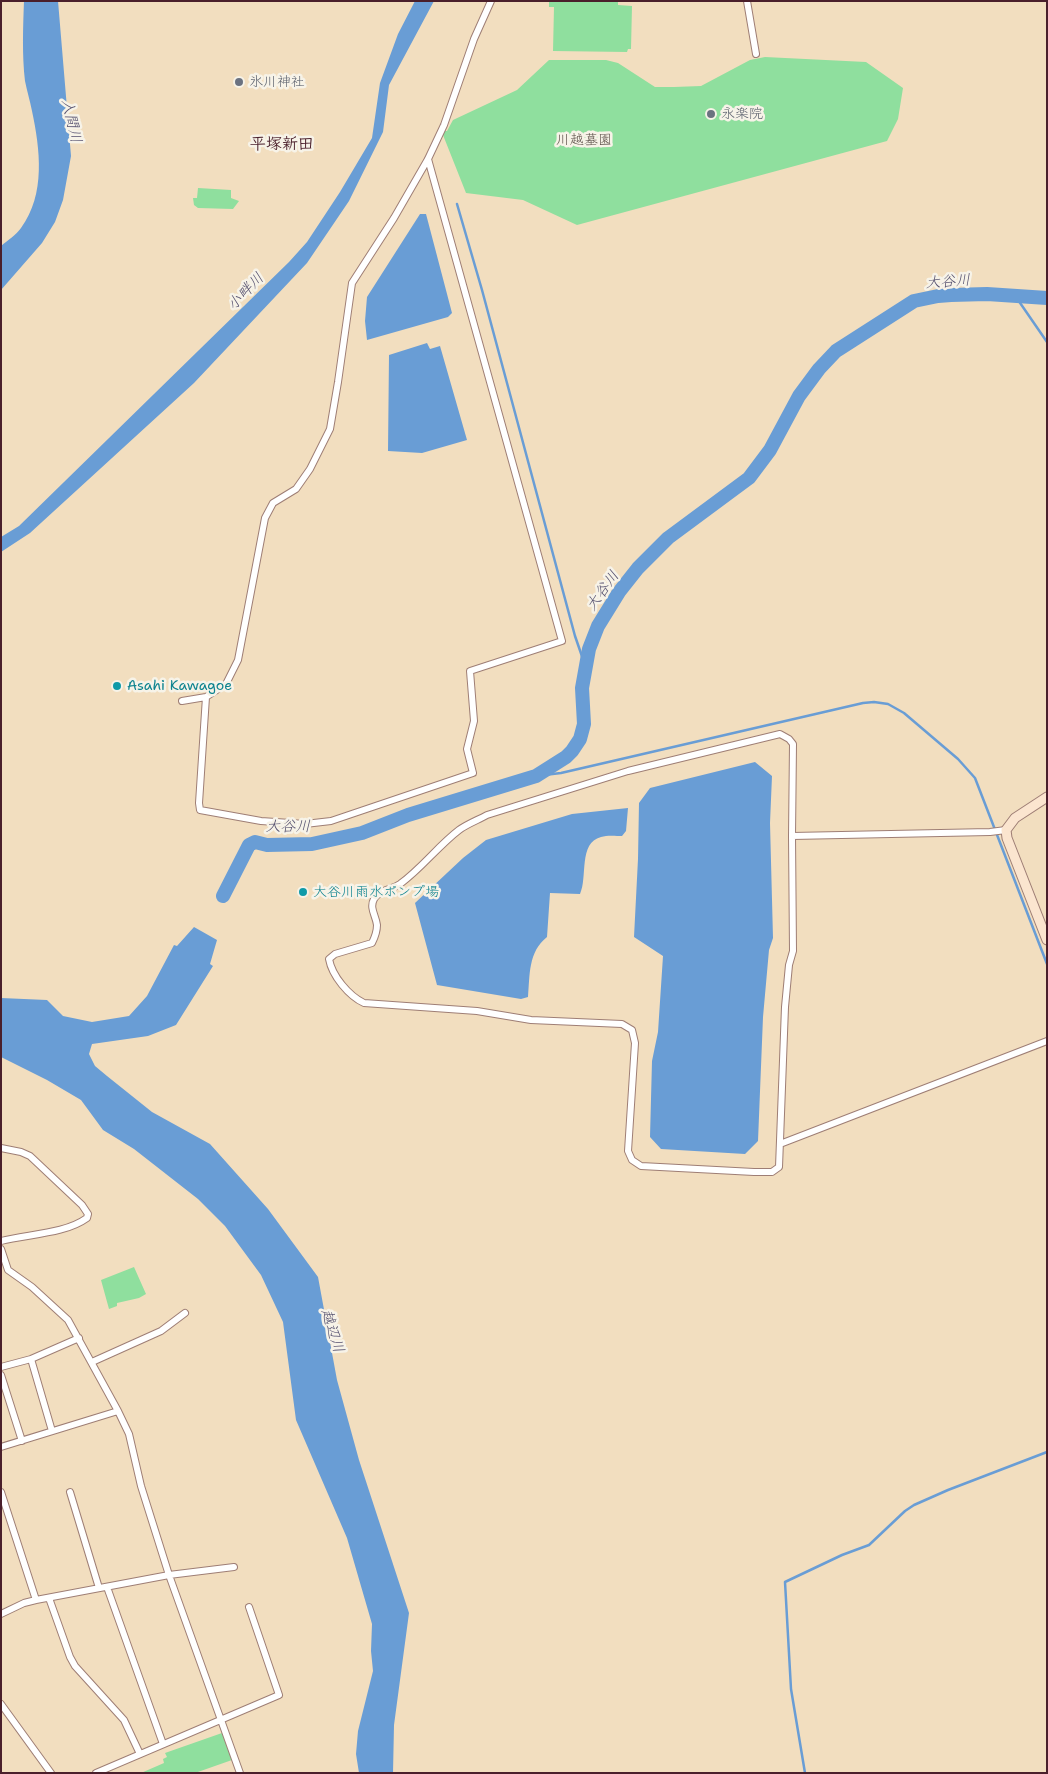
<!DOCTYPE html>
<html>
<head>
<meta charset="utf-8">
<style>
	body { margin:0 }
	#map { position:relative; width:1048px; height:1774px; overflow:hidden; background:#f2debf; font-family:"Shantell Sans",sans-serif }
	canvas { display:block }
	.frame { position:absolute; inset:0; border:2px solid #4a1f2b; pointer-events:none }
</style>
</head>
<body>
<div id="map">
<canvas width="1048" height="1774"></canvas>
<div class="frame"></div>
</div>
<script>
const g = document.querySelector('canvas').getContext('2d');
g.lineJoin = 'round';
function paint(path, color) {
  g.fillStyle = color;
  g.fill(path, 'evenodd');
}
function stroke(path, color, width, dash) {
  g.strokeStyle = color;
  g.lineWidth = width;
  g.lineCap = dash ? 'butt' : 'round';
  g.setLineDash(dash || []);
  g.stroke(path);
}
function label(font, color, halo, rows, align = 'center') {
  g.font = font + ' "Shantell Sans","Klee One",sans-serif';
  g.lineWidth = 5;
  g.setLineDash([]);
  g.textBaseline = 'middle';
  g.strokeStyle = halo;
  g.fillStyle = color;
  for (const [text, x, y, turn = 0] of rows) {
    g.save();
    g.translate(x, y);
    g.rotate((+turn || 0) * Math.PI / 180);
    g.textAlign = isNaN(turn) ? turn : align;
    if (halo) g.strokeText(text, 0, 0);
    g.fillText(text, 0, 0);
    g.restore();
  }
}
paint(new Path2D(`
	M549,1H618V5L632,6L631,49H628L627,52L553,51L554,7H549Z
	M765,57L866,62L903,88L898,119L887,141L577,225L523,200L466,193L443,135L444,131H447L453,120L517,90L549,60H606L618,63L655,87H674L701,86L750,60Z
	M198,188L231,190V198L239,201L233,209L198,208L194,205L193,198H197Z
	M134,1267L146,1294L139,1298L117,1303V1306L109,1309L101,1280Z
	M222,1733L232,1760L195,1773H141L164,1763L163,1759L167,1757L165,1753Z`), '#8fdf9e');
paint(new Path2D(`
	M24,1H58L71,156L63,200L55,222L42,243L1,290V246C8,240 16,235 21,228C46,194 40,149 32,111C30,101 27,91 25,81C22,55 23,28 24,1Z
	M415,1H434L389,85L383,132L349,201L307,263L194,383L30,533L1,552V537L19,526L289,262L307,242L340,192L372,138L380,83L398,34Z
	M420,214H426L452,313L448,317L367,340L365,321L367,297Z
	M427,343L430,349L440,346L467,440L422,453L388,451L389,355Z
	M755,762L772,776L770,823L773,938L769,950L763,1017L758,1141L745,1154L661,1149L650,1137L652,1061L658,1032L663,956L634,937L638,859L639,803L650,788Z
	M628,808L626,831L622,836C616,836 607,835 601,837C578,843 588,877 580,894L550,893L547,937C528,952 530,975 528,997L521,999L437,985L415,903L463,858L486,840L572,814Z
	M194,927L217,940L210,964L213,966L176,1025L148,1036L92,1044L89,1054L95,1066L107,1076L152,1112L210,1144L268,1209L318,1277L337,1380L359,1460L409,1613L394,1725L393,1773H359L356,1754L358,1731L373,1671L371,1651L372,1624L347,1538L296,1420L283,1322L261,1275L225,1226L198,1199L134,1149L103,1130L81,1100L47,1080L1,1057V998L47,1000L63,1016L92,1022L129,1016L147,996L174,945L177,946Z`), '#699dd5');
stroke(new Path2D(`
	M457,204L482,290L575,636L585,665
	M1016,297L1047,342
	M536,776L561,773L863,703L874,702L888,704L904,713L958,759L975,778L1047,964
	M805,1773L791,1689L785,1582L842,1555L869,1545L905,1511L914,1505L948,1490L1047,1452`), '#699dd5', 2.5);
stroke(new Path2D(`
	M223,896L249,845L255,842L267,845L312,844L362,833L408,815L536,776L566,757L572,751L580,739L584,724L582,688L589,649L598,626L619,592L638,568L668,538L749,478L770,450L799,396L819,369L836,351L914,301L938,296L951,295L987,294L1047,298`), '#699dd5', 14);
const street = new Path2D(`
	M747,1L756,54
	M206,697L199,803L200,810L261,821L305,824L331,821L473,773L467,749L474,721L470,671L562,641L428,159
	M182,701L206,697L226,684L238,660L265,518L273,503L296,489L310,469L330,429L338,382L352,283L394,218L428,159L444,125L474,39L491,1
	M792,836L793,951L789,965L785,1007L779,1167L772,1172H754L641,1166L632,1160L628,1151L635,1043L632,1030L622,1024L531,1020L477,1011L364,1003C349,996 332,976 329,959L335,954L372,943C375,937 377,932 377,925C376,916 369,908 374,899C379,890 391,890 400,884C422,868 438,846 459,830C467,824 478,820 487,815L628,771L780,734L789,739L793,744L792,836L990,832L1006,830
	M780,1144L1047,1041
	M1,1148L21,1152L30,1156L82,1205L88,1214L87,1218C65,1234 28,1234 1,1241
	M1,1249L8,1270L32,1287L68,1320L118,1411L129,1434L141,1486L169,1575L240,1773
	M31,1359L52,1431
	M92,1362L161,1331L185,1313
	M1,1367L31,1359L79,1338
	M1,1375L22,1441
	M1,1447L118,1411
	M1,1492L36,1600
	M70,1492L99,1588
	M107,1587L163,1744
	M49,1598L70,1657L75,1666L124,1720L140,1754
	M1,1614L24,1603L36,1600L169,1575L234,1567
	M1,1704L51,1773
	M96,1773L279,1695L249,1607`);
const secondary = new Path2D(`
	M1047,797L1015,818L1006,830L1007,838L1047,940`);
stroke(street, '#9e7e75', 8);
stroke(secondary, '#9e7e75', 11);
stroke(street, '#fff', 6);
stroke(secondary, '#fbe5cf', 9);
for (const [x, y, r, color] of [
	[239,82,5,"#6b7280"],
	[711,114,5,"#6b7280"],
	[117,686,5,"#0f9aa8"],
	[303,892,5,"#0f9aa8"]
]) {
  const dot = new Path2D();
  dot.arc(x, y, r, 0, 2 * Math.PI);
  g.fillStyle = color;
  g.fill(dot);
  stroke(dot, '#f7f3e8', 2);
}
label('14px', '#5b616d', '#f7f3e8', [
	["氷川神社",249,82],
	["永楽院",721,114]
], 'left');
label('14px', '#5b4f48', '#f7f3e8', [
	["川越墓園",584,140]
]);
label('14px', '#0d838f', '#f7f3e8', [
	["Asahi Kawagoe",127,686],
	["大谷川雨水ポンプ場",313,892]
], 'left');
label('italic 15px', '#56516f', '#f7f3e8', [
	["入間川",71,121,77],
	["大谷川",948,282,-4],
	["小畔川",246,292,-46],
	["大谷川",603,591,-54],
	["大谷川",288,827],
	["越辺川",332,1331,73]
]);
label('bold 16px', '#4a1f2b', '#f7f3e8', [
	["平塚新田",282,145]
]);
</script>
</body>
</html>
